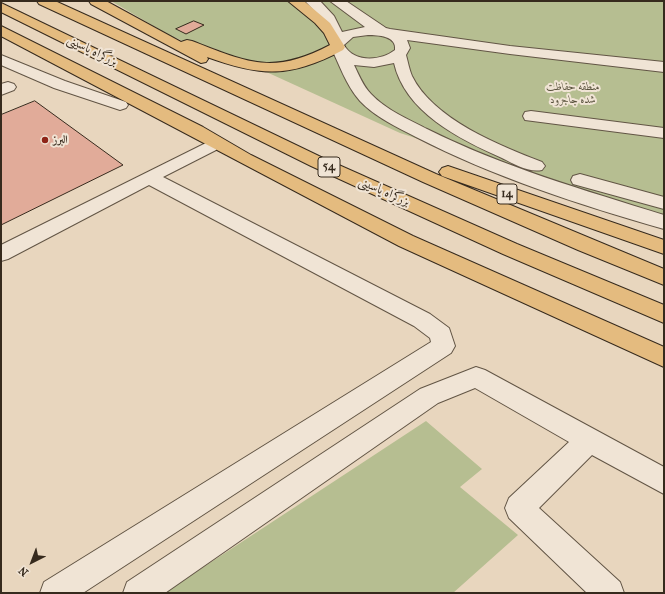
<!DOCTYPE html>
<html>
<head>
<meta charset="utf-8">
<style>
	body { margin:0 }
	#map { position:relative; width:665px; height:594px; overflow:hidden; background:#e8d6be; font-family:"IM FELL French Canon",serif }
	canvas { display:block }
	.frame { position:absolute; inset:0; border:2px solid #362a1d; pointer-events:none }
	.north { position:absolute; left:12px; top:542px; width:40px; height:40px; -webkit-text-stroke:3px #f0e4d5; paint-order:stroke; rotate:222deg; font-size:11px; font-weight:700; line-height:16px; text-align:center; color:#362a1d }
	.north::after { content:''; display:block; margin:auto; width:14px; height:18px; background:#362a1d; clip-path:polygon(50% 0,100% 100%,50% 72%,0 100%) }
</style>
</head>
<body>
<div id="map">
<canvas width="665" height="594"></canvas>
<div class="frame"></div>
<div class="north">N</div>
</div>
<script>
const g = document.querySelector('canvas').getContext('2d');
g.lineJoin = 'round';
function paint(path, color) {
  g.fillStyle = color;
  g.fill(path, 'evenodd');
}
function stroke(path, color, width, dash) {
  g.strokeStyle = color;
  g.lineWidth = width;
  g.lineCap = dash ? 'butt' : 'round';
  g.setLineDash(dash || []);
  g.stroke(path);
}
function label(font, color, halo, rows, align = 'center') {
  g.font = font + ' "IM FELL French Canon",Amiri,serif';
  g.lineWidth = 4;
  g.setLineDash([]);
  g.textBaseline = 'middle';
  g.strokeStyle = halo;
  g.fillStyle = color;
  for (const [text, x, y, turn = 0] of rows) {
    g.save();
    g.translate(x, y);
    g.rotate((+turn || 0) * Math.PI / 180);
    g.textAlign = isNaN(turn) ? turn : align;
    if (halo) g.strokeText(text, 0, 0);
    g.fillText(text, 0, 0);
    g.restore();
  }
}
paint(new Path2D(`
	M111,1H664V219L400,133L216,49L185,42L169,35Z
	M426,421L482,469L460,487L518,535L453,593H164Z`), '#b6be91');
const building = new Path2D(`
	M194,21L204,25L186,34L176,29Z
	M35,101L123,165L1,225V115Z`);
paint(building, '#e1ab99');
stroke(building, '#362a1d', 1);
const minor = new Path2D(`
	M305,1H320L334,16L342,32L365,27L330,1H346L386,28L390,29L510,46L664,62V72L510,54L407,40L410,48L406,55C408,62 409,69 412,76C433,119 500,146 542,162L545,166L542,170C529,173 514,164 502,158C459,139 405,112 394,63L374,67L354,65C359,75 363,86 371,94C386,110 408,119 427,129C503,167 584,190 664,215V229C580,205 494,177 416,137C397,127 375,117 360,101C346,85 339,64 330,45L331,42L323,20ZM368,35C378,35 397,36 395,50C381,61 354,63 344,45L353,37Z
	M1,55L65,81L126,102L128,105L126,108L120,110L54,88L1,65Z
	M8,82L14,84L16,87L14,90L1,95V84Z
	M531,111L664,128V138L525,120L523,116L525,112Z
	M210,141L216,142L219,146L216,150L163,177L430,314L449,328L455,346L451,353L83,593H40L44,582L431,342L430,338L414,326L149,185L8,259L1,261V245Z
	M580,174L664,197V209L573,184L571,180L573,176Z
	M476,367L485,370L664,467V494L592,455L539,508L620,582L624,593H587L509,518L505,508L509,498L569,442L475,388L438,403L165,593H123L127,582L420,389Z`);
const highway = new Path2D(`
	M37,1H55L436,174L664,269V285L578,250L423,182L39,4Z
	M89,1H106L181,42L187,40L192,41C249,63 273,75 330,45L324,33L315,23L288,1H304L330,23L345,47L343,50C290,78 262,77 207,57L208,59L206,62L201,63L91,4Z
	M1,3L323,158L517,244L664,305V323L503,254L311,166L1,12Z
	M1,26L203,127L251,155L413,236L664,347V367L399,246L1,36Z
	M448,166L664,240V254L442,176L439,172L442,168Z`);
stroke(minor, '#625545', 2);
stroke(highway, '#362a1d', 2);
paint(minor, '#f0e4d5');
paint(highway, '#e4bb7f');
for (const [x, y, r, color] of [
	[45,140,4,"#8f2418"]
]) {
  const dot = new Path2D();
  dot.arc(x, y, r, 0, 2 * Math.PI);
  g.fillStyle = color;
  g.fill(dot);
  stroke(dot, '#f0e4d5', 1.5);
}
label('italic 11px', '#564f3a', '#f0e4d5', [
	["منطقه حفاظت",573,87],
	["شده جاجرود",573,100]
]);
label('bold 11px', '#362a1d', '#f0e4d5', [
	["البرز",53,140]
], 'left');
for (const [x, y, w] of [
	[329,167,22],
	[507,194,20]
]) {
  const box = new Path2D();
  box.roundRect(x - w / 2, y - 10, w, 20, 3);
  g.fillStyle = '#f0e4d5';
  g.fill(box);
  stroke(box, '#362a1d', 1);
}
label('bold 12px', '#362a1d', null, [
	["54",329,167],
	["14",507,194]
]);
label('13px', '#362a1d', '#f0e4d5', [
	["بزرگراه یاسینی",92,51,26],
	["بزرگراه یاسینی",384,192,24]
]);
</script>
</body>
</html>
